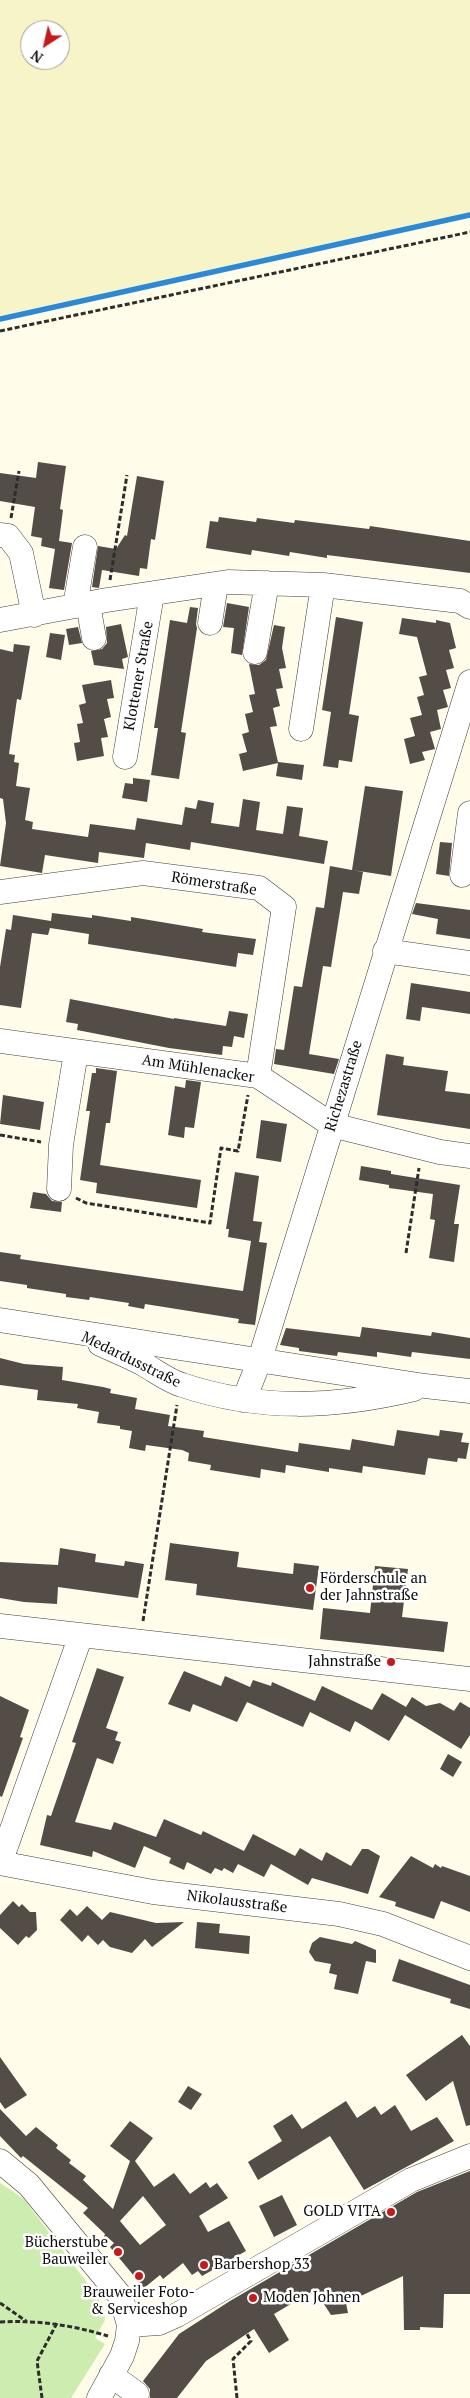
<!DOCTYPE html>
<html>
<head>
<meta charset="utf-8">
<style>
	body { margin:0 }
	#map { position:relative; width:470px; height:2398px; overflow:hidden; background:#fffce9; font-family:"PT Serif",serif }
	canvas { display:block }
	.north { position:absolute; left:20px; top:20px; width:50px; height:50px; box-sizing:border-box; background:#fff; border:1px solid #9d9d9d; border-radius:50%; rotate:215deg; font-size:14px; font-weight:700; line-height:20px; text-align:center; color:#0b0b0b }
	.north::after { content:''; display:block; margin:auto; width:18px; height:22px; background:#c41b1a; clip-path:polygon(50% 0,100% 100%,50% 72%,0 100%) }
</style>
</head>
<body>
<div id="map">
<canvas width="470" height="2398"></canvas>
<div class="north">N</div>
</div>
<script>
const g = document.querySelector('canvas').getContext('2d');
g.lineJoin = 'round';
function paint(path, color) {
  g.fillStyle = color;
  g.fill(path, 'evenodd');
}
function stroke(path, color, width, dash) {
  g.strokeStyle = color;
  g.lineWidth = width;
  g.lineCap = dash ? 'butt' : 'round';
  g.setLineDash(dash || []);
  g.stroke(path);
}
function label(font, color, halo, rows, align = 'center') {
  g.font = font + ' "PT Serif",serif';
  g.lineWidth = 5;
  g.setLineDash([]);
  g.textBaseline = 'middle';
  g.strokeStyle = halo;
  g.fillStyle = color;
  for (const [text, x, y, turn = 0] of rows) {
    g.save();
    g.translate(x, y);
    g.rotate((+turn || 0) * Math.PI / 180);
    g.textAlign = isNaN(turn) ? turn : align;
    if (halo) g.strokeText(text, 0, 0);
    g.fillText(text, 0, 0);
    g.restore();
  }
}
paint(new Path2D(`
	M0,0H470V213L0,316ZM30,30H60V60H30Z`), '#f7f5c7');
paint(new Path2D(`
	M0,2183L24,2199L97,2296L104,2310L105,2320L95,2338L105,2344L71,2398H0Z`), '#ccecb0');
stroke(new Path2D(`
	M0,319L470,215`), '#2b89d7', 5.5);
paint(new Path2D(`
	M38,462L66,466L60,509L63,510L59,541L72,543L64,590L49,588L55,549L41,546L42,538L31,536L35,507L0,501V473L36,478Z
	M137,476L164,481L155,540L151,539L147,569L140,568L139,576L102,570L99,588L92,587L98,546L116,549L125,535L127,536Z
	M219,517L256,522L257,518L294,523L295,520L369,529L370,526L470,541V573L327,555V558L290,552L289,556L252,550L251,555L206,548L210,521L218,522Z
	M227,603L249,607L242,655L231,653L234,628L223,627Z
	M190,607L198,608L196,624L197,628L181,732L186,733L179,779L151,775L158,728H154L170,620L187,623Z
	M336,617L363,622L349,714L359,716L352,762L339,760L338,768L323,766L331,712L322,710Z
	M402,618L436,623V620L450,623L456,648L449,650L454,668L446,670L451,688L443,690L448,707L437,710L441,729L430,732L435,749L422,752L425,760L410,764L404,739L415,736L410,718L422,715L417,697L424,695L419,677L427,675L417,637L399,634Z
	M121,624L128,657L122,659L124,669L94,665L91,651L102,649L107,643L106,627Z
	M274,625L285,627L282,648L286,668L279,669L283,688L276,689L280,706L273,708L277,726L270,727L278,762L304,765L302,780L276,776L278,763L243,771L239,754L247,752L242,734L249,732L245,714L253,712L249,695L255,694L249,664L259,665L266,660Z
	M78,627L82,643L69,645L66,629Z
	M50,633L65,635L61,660L46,657Z
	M14,644L30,646L21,700L17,699L9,754L15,755L14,762L19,763L16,786L30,788L25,820L33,822L32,829L88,837L90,824L135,830L137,818L182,825L185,807L196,809L198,800L214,803L211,823L239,827L243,799L260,802L256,830L283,834L287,806L303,808L299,836L328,841L324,864L191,842L190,850L146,843L144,858L99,852L98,863L45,855L42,873L0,866L6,823L3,799L0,798V649L13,652Z
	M111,680L114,698L107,699L111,717L104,719L108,737L101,738L104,756L77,761L74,743L80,742L77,724L83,723L79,705L86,703L82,685Z
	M133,778L150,780L147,802L122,798L125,783L133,784Z
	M365,786L403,791L391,876L352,870Z
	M440,842L452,843L449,876L436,874Z
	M330,866L363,872L359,894L343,892L331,967L323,966L309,1054L339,1059L334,1074L274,1064L276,1049L284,1050L294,986L302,987L316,907L324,908Z
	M416,903L470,910V939L436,934L438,919L412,914Z
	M52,913L92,918V915L131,921V917L203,929L202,932L256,939L253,955L238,953L236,967L88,944L89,934L50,928L48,935L32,933L21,1008L0,1005V967L6,929L11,930L13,915L51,921Z
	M411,983L470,992V1014L422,1007L420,1021L406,1019Z
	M70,999L174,1019V1018L226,1026L229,1011L248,1014L244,1038L234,1036L232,1047L223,1046L222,1055L169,1048L77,1030L78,1024L66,1022Z
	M386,1054L404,1057L403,1065L448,1071L445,1091L470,1094V1129L377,1115Z
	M96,1068L117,1071L110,1123H106L100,1165L201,1180L197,1208L96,1193L97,1183L80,1180L90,1111H86L92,1073H96Z
	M186,1080L201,1082L194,1128L185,1127L184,1138L168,1135L175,1086L185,1088Z
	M3,1095L44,1102L40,1130L0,1124Z
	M261,1120L287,1124L281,1162L256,1158Z
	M361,1166L391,1171V1176V1174L460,1185L454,1224H459L454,1262L429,1258L435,1220L430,1219L433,1194L389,1188V1185L359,1180Z
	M235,1172L259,1176L253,1221L262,1222L259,1242L267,1243L255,1325L238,1323L239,1319L164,1307L145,1304L144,1309L128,1306L129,1303L109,1300L90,1297L89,1300L74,1298L66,1297V1294L27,1288V1285L0,1281V1252L21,1255L20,1259L243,1291L251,1241L228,1237L229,1229H226Z
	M33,1192L46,1194L52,1201L62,1202L61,1212L30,1208Z
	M362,1327L431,1336L432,1332L470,1338V1359L412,1352L411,1357L377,1352V1357L338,1352L337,1356L299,1351V1348L280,1345L286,1328L360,1337Z
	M0,1358L24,1364L63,1367L62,1380L103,1387L111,1389L110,1393L137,1398L135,1409L170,1415L168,1426L204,1431L203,1437L298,1452L299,1443L350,1450L352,1439L394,1446L397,1430L439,1436L440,1430L463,1433L461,1442L469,1443L466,1459L458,1458L457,1462L428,1458L425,1475L363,1466L362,1473L329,1468V1472L286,1465L285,1473L261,1469L260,1478L210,1470L211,1465L188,1461L189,1453L182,1450L146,1445L145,1451L129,1448L132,1431L120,1429V1426L97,1423L99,1412L77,1408L78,1404L37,1400L38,1390L0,1385Z
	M170,1543L239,1552L237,1567L293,1574L294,1563L319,1566L313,1610L196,1595L197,1584L165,1580Z
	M60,1548L96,1554L95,1562L124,1566L125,1561L144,1564L138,1598L58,1587L57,1604L24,1602L0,1598V1562L58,1565Z
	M375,1566L408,1569L402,1617L448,1622L444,1652L320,1639L323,1608L370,1613Z
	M97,1668L124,1677L106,1728L118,1732L115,1740L121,1742L113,1764L97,1758L75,1822L111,1830L114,1822L156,1837L164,1819L201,1835L203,1831L244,1851L253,1834L295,1856L300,1848L322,1861L326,1852L351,1866L362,1849H368L380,1856L368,1894L312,1878L308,1885L271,1864L264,1877L238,1864L233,1873L224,1868L222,1871L215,1868L211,1874L187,1862L184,1870L169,1863L171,1858L144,1846L135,1868L93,1851L92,1857L40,1845L47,1815L51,1816L76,1743L72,1742Z
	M184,1671L221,1686L225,1676L250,1687L253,1680L271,1686L272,1682L315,1701L322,1686L372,1710L382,1693L406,1707L412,1697L426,1706L440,1703L454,1711L460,1702L470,1708V1735L461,1749L405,1715L389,1741L355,1721L350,1732L310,1712L303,1727L247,1702L237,1722L193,1704L190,1712L168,1704Z
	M0,1696L29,1710L20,1737L23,1738L2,1797L0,1796Z
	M448,1754L462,1762L453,1777L440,1769Z
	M411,1856L433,1868L435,1864L441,1868L442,1866L470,1876V1912L441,1901L434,1919L395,1906L396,1902L379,1897Z
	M13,1901L19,1907L22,1904L30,1912H36L37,1930L29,1938L26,1936L18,1945L0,1928V1915Z
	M87,1906L102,1920L110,1912L156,1923L184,1922L152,1947L145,1939L132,1953L110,1947L103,1940L98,1945L88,1935L82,1942L60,1920L70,1909L77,1916Z
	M197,1922L220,1924L219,1933L250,1936L249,1954L195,1948Z
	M320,1937L352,1944L355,1941L376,1950V1963L366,1961L358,1994L334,1989L337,1975L329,1973L331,1964L315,1961L309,1952L312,1943Z
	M399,1959L470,1985V2009L450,2003L451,1999L392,1981Z
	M462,2035L470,2046V2125L466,2126L453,2081L426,2101L406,2075Z
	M0,2057L27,2095L5,2109L0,2102Z
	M188,2086L202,2094L191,2110L178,2102Z
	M346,2101L357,2118L375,2106L381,2115L395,2105L411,2131L437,2117L454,2141L364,2190L330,2136L258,2180L248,2162L282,2141L273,2126L292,2114L302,2129Z
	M0,2109L26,2136L36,2127L58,2145L56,2148L71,2160L69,2163L86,2176L83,2180L113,2209L130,2161L110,2146L130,2121L153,2138L135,2161L154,2187L174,2173L190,2194L206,2182L210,2188L217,2183L228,2198L199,2216L208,2232L229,2221L246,2251L202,2276L198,2271L192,2275L183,2263L163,2279L160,2275L144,2288L110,2247L114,2243L106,2236L103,2239L105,2234L83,2213L88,2208L23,2156L21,2158L0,2136ZM143,2196L166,2225L140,2245L120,2221Z
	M470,2171V2294H444L443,2328L420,2327V2330H404L403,2276L346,2303L348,2313L331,2315L320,2298L315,2300L311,2292L274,2314L289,2340L269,2353L254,2329L206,2361L177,2398H150V2389L143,2381L179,2334L230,2301L417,2192Z
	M282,2195L297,2225L274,2237L259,2206Z`), '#544d47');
const minor = new Path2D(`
	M0,535L8,536L21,553L34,615
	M88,604L94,638
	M75,606L85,547
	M0,620L107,600L228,582L323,585L460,601L470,607
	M210,623L216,584
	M255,652L267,583
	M301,729L323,585
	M125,757L152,594
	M462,875L470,813
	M0,892L143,873L259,888L284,907L258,1076
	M385,951L470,963
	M0,1041L258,1076L332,1125L440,1152L470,1156
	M59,1189L61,1145L76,1052
	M0,1320L425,1386L470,1391
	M100,1344C115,1351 131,1357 145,1365C157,1372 169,1381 182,1385C260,1411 334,1408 414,1389
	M244,1400L260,1359L470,682
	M0,1626L470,1679
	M0,1863L153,1892L339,1914L383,1924L470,1958
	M0,1863L81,1635
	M0,2161L29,2185L121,2297L129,2325L127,2341L122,2356L99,2398
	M129,2325L159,2323L177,2315L411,2180L470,2156
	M111,2375L137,2394`);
stroke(minor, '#3e3e3e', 25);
stroke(new Path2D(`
	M0,331L470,232
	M11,518L19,471
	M110,580L127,475
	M0,1135L41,1142
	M76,1198L86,1203L210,1223L221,1148L238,1151L248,1095
	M406,1253L419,1168
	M143,1621L177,1405
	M0,2303L26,2321
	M0,2322C38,2320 71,2325 108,2336
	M42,2398L37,2361L57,2323
	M237,2398L233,2359L251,2341L247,2334`), '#2d2d2d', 3, [5, 2.5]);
stroke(minor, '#fff', 24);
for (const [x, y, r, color] of [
	[310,1588,5,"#c41b1a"],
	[391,1662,5,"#c41b1a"],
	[391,2212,5,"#c41b1a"],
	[118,2252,5,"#c41b1a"],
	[204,2265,5,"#c41b1a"],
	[139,2276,5,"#c41b1a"],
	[253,2298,5,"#c41b1a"]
]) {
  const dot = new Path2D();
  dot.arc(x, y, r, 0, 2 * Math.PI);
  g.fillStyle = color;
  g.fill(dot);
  stroke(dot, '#fff', 2);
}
label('15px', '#0b0b0b', '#fff', [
	["Klottener Straße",139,676,-80],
	["Römerstraße",214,884,9],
	["Am Mühlenacker",198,1069,9],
	["Richezastraße",344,1086,-73],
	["Medardusstraße",131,1360,26],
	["Nikolausstraße",237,1902,7]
]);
label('15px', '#0b0b0b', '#fff', [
	["Förderschule an",320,1579],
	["der Jahnstraße",320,1596],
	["Jahnstraße",381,1662,"right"],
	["GOLD VITA",381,2212,"right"],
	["Bücherstube",108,2243,"right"],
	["Bauweiler",108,2260,"right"],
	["Barbershop 33",214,2265],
	["Brauweiler Foto-",139,2293,"center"],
	["& Serviceshop",139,2310,"center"],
	["Moden Johnen",263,2298]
], 'left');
</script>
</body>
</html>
